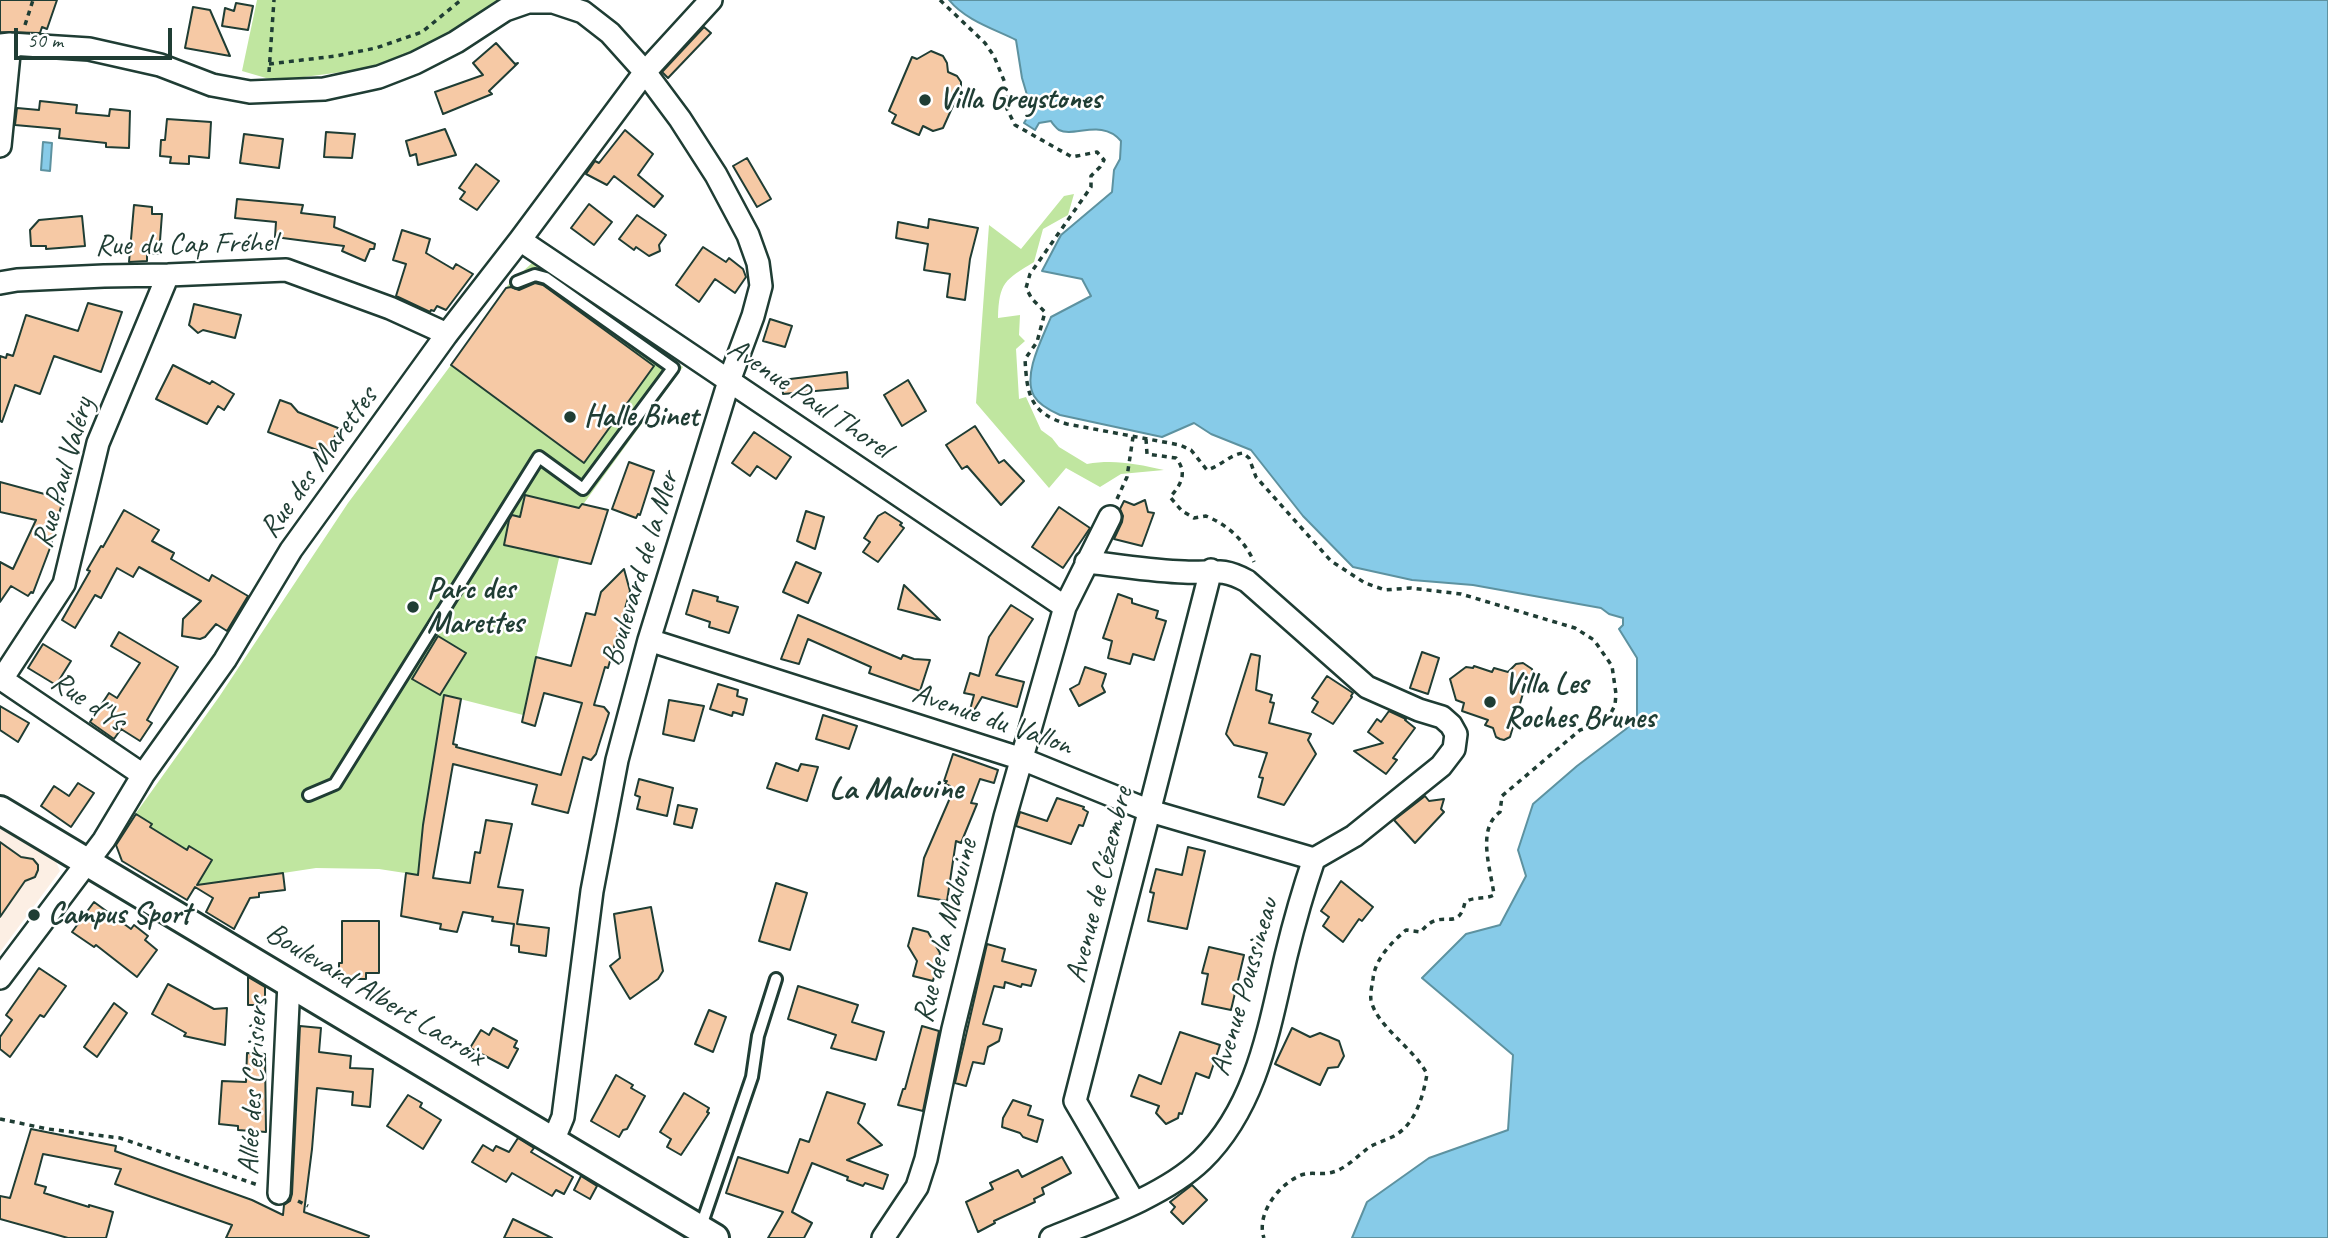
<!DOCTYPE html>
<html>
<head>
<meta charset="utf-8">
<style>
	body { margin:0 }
	#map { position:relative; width:2328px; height:1238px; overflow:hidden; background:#fff; font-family:Caveat,sans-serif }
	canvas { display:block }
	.scale { position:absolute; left:14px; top:28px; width:158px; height:32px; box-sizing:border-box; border:4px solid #1f3d34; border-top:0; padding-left:9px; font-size:21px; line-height:24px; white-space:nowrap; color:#1f3d34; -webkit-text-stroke:5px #fff; paint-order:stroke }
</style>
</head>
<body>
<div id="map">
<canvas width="2328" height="1238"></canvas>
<div class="scale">50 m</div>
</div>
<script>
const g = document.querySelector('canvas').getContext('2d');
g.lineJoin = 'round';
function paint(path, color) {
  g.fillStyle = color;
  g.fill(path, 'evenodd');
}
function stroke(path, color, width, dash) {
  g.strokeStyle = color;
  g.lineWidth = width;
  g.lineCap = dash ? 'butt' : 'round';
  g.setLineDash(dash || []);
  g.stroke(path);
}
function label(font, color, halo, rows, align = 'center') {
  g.font = font + ' Caveat,sans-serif';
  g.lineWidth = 5;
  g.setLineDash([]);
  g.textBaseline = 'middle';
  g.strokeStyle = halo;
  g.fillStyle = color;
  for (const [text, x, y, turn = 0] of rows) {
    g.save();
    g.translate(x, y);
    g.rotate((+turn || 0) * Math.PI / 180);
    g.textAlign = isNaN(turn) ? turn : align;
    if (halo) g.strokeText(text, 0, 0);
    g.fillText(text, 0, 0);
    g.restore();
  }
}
paint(new Path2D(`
	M0,826L54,857L60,871L0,952Z`), '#fcefe4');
paint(new Path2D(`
	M257,0H500L468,25L380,67L289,79L266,78L242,71Z
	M1074,194L1068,215L1043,229L1034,262C1005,280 999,282 998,318L1020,315L1019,335L1025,341L1016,349L1019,399L1026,397L1041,430L1052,438L1059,447L1087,464C1114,459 1137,464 1164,470L1121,474L1100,487L1066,468L1049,488L976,403L989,225L1021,249L1064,196Z
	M532,263L683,367L566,528L523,715L448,696L418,875L379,869L316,868L178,889L175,893L122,861L119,857L123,854L116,845V841L219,697L348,503L451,365L508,285Z`), '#c0e6a0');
const water = new Path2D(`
	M949,0H2328V1238H1352L1367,1202L1429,1158L1508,1130L1513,1055L1422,978L1466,934L1500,925L1526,876L1518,850L1533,804L1577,766L1626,729L1637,716V658L1619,629L1623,625V618L1609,614L1601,608L1473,585L1412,580L1353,567L1303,516L1251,450L1211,434L1194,423L1162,437L1060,415C1051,411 1039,405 1034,396C1022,375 1043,337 1051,317L1091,296L1082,279L1042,271L1061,235L1112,192L1114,170L1120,159L1121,141C1102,118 1074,138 1059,130C1057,129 1052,123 1051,121L1039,123L1035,130L1024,123L1030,113V105L1022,78L1016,40C994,29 965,20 949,0Z
	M43,142L52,143L50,171L41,170Z`);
paint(water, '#87cbe8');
stroke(water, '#5d92a0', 2);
const building = new Path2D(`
	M0,0H57L47,29L42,27L40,33L0,32Z
	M236,3L253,6L248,30L222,26L225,8L234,11Z
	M193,7L210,10L230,56L185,48Z
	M704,27L711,33L668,78L662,72Z
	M496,43L515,64L518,63L489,91L492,94L443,114L435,92L483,75L473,63Z
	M931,51L943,56L947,63L948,72L957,76L961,82V88L943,128L933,131L923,126L919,135L892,123L896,115L889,111L912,57L917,59Z
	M40,101L77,105L76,113L109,116L110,109L130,111L129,148L106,147V143L59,138L60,129L15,125L17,108L39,110Z
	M167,119L211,122L209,158L189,156V164L170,163L171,157L160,156L161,140H165Z
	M445,129L456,155L418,165L416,154L410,156L406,141Z
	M625,130L653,154L638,175L663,196L654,207L614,176L607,185L586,174L595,161L599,163Z
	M326,132L355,134L352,158L324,157Z
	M244,134L283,139L279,168L240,163Z
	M747,158L771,199L757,207L733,166Z
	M476,164L499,181L477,210L460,199L465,192L459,188Z
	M237,199L303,205L301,213L335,217L334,227L375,244L374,249H370L365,261L342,251L344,246L275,237L276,222L235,218Z
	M589,204L612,222L594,245L571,228Z
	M134,205L152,207V214H162L159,254L147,253V261L129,262Z
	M637,215L666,235L659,245L660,251L649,256L636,247L634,250L619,239Z
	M82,216L85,246L46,249V246H31L30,230L39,220Z
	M929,219L978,228L970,259L965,300L947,297L950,274L924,270L928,244L896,238L898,222L928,228Z
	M402,230L430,239L426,253L453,269L456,264L473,274L446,310L437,306L434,311L431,310L430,312L396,296L406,264L393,260Z
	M703,247L726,262L729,258L743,269L746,277L735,293L715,279L699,302L676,285Z
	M535,283L543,285L654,366L584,463L451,365L506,288L511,287L519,290Z
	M88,303L122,312L101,372L54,356L40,394L15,385L2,422L0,421V356L6,358L7,354L13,356L26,315L78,331Z
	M194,304L241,315L235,338L203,330L198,333L189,325Z
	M770,319L792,326L785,347L763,341Z
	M173,365L210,384L212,381L234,394L224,410L218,406L207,424L156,399Z
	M847,372L848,388L783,394L782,380Z
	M908,380L926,411L902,426L884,395Z
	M280,400L291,404L298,412L338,428L328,454L268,432Z
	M975,426L999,463L1004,460L1024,481L1001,505L967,466L962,469L946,445Z
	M754,432L791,457L776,479L757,466L750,476L732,463Z
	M629,462L654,471L640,515L638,514L636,518L612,509Z
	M0,482L63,499L50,548L33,593L31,592L28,596L11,586L0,602V562L13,569L36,520L0,512Z
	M525,495L579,508L582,504L608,510L591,564L504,545L509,520L512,515L520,517Z
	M1145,500L1148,512L1154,513L1142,546L1114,539L1122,522L1123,516L1120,509L1124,501L1134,505Z
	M1059,507L1090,528L1063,568L1032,547Z
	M124,510L159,530L152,541L174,553L171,559L209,581L212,575L248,596L227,631L216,624L205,637L200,639L182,636L183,619L201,601L139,567L133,577L117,568L101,598L95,595L75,628L62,620L90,571L87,570L101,546L103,547Z
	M806,511L824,517L815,549L797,541Z
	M885,512L902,523L900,525L904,528L878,562L863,552L870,542L864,538L878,516Z
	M796,562L821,573L808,603L783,592Z
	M624,569L630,591L608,668L605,667L594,705L604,707L609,713L596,754L591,760L583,757L568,813L532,804L537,785L453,764L433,878L470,883L475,852L480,853L486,820L512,824L498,887L523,890L517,924L549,928L546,956L519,952V946L511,945L514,924L492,921L493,917L463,912L457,932L440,929L441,924L401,916L406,873L418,875L423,825L444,695L461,699L453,744L457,745L456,747L561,775L582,703L544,693L535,726L522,722L536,657L571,666L586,613L595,615L601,592Z
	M904,585L940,620L898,609Z
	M693,590L718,597L717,601L738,607L729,633L709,627L710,622L686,614Z
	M1118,594L1132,599V603L1158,611L1156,618L1166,621L1154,660L1133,654L1130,664L1108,658L1112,641L1103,638Z
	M1011,605L1033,619L996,675L1024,682L1017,707L982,697L973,712L970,710L974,695L964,693L970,673L979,676L989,637Z
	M798,615L901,659L903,655L914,659L930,660L920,691L869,673L871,667L808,639L799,664L781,659Z
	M119,632L178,667L147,720L152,723L140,741L121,729L114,739L90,722L109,693L117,698L140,663L111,646Z
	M438,636L466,653L440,695L412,679Z
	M43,644L71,661L56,685L28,668Z
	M1422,652L1439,658L1428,694L1410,688Z
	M1251,654L1260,656L1256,690L1272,695L1270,702L1274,703L1269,723L1311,734L1308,740L1316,754L1284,805L1258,797L1263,778L1259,777L1267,753L1234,745L1226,734Z
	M1523,663L1532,669L1534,679L1530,686L1524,690L1510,737L1504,740L1500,739L1496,737L1493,728L1485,725L1488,720L1462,711L1464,703L1456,700L1450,679L1466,667L1473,668L1474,666L1492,672L1494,668L1508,672L1516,664Z
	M1085,667L1106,674L1102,686L1105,692L1079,706L1070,689L1079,684Z
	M1327,676L1353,693L1351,696L1352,697L1333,724L1312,712L1318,702L1312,698Z
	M718,684L738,690L737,696L747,699L743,715L733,712L732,716L710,709Z
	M669,700L704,706L694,741L663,734Z
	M0,706L29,723L18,742L0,730Z
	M1389,711L1406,719L1405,720L1415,728L1393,758L1397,760L1386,774L1354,751L1383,743L1368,732L1377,719L1381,722Z
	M823,715L857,726L849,749L816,739Z
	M953,754L998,770L994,783L980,779L971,803L977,804L961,843L956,841L947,901L918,896L924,858L953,791L949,790L950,786L945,784L947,781H944Z
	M776,763L798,771L801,764L818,767L807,801L767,788Z
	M639,779L673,788L667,816L637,809L640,797L635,795Z
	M78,783L94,793L71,827L41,806L54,786L69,796Z
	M1425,796L1429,801L1444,799L1441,809L1444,812L1415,843L1394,820Z
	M1057,798L1084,807L1083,809L1088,812L1083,826L1079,825L1071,844L1016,826L1020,812L1047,821Z
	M678,805L697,809L692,828L674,824Z
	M136,814L152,824L150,827L187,850L189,846L212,860L197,885L283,873L285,890L259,893V897L250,898L234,929L206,912L213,898L195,887L187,900L122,861L116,845Z
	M0,842L21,857L33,859L38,865V870L35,877L25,881L0,917Z
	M1188,847L1205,851L1187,929L1148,921L1154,893L1150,892L1156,869L1182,875Z
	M1341,881L1373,907L1362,921L1359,919L1343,942L1323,926L1329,917L1321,911Z
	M776,883L807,893L790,950L759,941Z
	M94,902L131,929L134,925L148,936L145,940L157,950L137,977L96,945L94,947L72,932Z
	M651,907L663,971L658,979L630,999L610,966L620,958L614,914Z
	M342,921H379V973H366V979H339V963H342Z
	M913,928L928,932L940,953L933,981L913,976L917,961L908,946Z
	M987,944L1005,949L1002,961L1036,970L1031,986L1022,984L1021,987L1005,982L1004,988L994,986L983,1024L1002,1029L999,1041L988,1047L984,1064L973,1062L966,1086L955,1083Z
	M1209,947L1244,955L1231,1010L1202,1004L1208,974L1202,973Z
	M39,968L66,986L44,1017L40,1015L10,1057L0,1049V1037L12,1020L6,1015Z
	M248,977L265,987V1005H248Z
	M168,984L214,1009L227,1008L225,1045L184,1036L186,1033L152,1014Z
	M798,986L858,1005L852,1022L884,1032L876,1060L831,1048L836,1035L788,1019Z
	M114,1003L127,1013L97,1057L84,1047Z
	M709,1010L726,1017L713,1052L695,1044Z
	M300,1026L321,1028L319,1052L351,1056L350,1068L373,1069L370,1107L352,1105L353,1092L317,1088L312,1149L304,1212L369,1236L368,1238H226L232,1225L115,1184L121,1169L43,1154L35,1184L46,1187L44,1193L89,1207V1205L113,1212L106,1238H68L0,1219V1196L10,1198L31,1129L116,1146L115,1151L252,1200L283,1215L284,1205L290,1201L292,1194Z
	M922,1026L939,1031L923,1111L898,1105L903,1089H905Z
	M493,1028L517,1041L514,1047L518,1049L508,1068L470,1048L481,1030L489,1035Z
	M1292,1028L1310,1037L1320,1033L1339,1041L1344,1056L1338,1067L1328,1068L1320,1085L1275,1064Z
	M1180,1032L1220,1045L1209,1078L1196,1073L1182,1114L1179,1113L1178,1118L1166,1124L1156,1113L1159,1106L1131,1096L1139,1075L1161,1084Z
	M247,1053L265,1054L266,1132L238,1130V1126L219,1124L222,1081L246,1082Z
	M616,1075L633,1085L631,1088L645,1096L627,1129L623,1130L619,1137L591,1121Z
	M827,1092L865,1104L858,1123L882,1145L847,1160L888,1175L883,1189L865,1183L863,1186L847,1180L848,1177L812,1163L792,1212L812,1223L804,1238H768L783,1212L726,1193L738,1157L788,1173L800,1139L809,1142Z
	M684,1093L709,1108L707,1112L709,1113L681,1155L667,1147L671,1139L660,1132Z
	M408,1095L422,1103L420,1107L441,1120L423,1149L387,1126Z
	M1013,1100L1031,1106L1028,1115L1043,1120L1037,1142L1023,1137L1020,1133L1002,1127L1003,1118Z
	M518,1138L534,1148L531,1152L573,1177L564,1194L556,1190L552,1196L512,1173L506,1182L472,1162L483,1145L493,1151L496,1146L509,1152Z
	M1062,1157L1071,1173L1042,1188L1044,1194L1034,1199L1035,1202L994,1221L995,1223L978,1232L966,1202L993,1189L990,1183L1018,1170L1022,1177Z
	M581,1176L597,1186L590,1199L574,1190Z
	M1192,1185L1207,1200L1183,1224L1171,1212L1175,1207L1170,1202Z
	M513,1219L552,1238H504Z`);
paint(building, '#f6c9a5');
stroke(building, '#1f3d34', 2);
const service = new Path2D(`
	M309,795L335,784L539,457L583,489L673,368L546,278L535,275L517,282
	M700,1229L752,1077L758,1036L776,979`);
const minor = new Path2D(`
	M0,45L10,44L89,49L160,65L212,85L250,92L324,89L379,77L415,63L456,42L505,10L528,2H553L583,12L610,33L645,72L680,119L716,175L748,235L758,263L761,286L753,316L729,381L649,640L617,760L592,891L563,1117L553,1141
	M0,146L10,44
	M520,240L1065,607
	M0,283L17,280L104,276L168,275L286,270L390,308L447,334
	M1086,562C1118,565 1151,571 1184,572C1211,574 1220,566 1247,581L1367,687L1419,710L1442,717L1451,725L1456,734L1454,749L1441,766L1354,836L1314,859
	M649,640L1022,759L1150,811L1314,859
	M0,678L143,775
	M2,679L64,584L98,443L168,275
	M0,978L104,840L143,775L225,660L291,550L447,334L520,240L645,72L711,0
	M279,1193L289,983
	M1134,1202L1075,1101L1211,570
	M883,1238L917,1187L926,1159L953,1029L1005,817L1065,607L1110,517
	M1051,1238C1098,1219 1166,1195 1202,1160C1257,1106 1269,1028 1286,956C1294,923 1303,891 1314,859`);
const tertiary = new Path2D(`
	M0,810L715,1238`);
stroke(service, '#1f3d34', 16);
stroke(minor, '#1f3d34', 26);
stroke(tertiary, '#1f3d34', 32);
stroke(new Path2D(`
	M940,0L985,43L994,56L1005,83L1007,109L1015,125L1072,157L1097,152L1104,160L1100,167L1091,176V187L1030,274L1026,288L1032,299L1045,312L1037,342L1025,359C1027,393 1029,413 1067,424L1180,445L1191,450L1207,470C1221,466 1229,455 1243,453L1249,458L1256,477L1331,561L1365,583L1385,590L1411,588L1461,594L1575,628L1594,640L1612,666L1616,694L1615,705L1610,715L1603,723L1580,730L1502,796L1500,812C1476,829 1491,870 1494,895C1484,900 1475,896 1465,902C1458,935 1441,905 1421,932L1406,930C1391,943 1375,959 1373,979C1372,985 1370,994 1371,1000C1376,1026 1414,1048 1427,1074C1423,1097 1415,1126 1392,1137C1384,1141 1376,1143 1368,1148C1358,1156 1345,1169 1333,1172C1321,1176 1308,1170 1297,1177C1277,1187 1256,1215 1264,1238
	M25,25L33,0
	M269,64L336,56L376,48L422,32L461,0
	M269,72L274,0
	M1146,439L1147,454L1176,458C1188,473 1181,485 1170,497L1182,511L1194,518L1206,516C1228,525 1245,541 1254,562
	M1117,499L1127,477L1133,437
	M0,1119L48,1129L120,1138L258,1185
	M298,1201L308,1206`), '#1f3d34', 3.5, [5, 5]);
stroke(service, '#fff', 10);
stroke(minor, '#fff', 21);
stroke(tertiary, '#fff', 26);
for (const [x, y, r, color] of [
	[925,100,7,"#1f3d34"],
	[570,417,7,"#1f3d34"],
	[413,607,7,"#1f3d34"],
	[1490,702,7,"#1f3d34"],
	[34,915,7,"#1f3d34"]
]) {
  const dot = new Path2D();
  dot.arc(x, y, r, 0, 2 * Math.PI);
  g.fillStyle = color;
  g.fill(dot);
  stroke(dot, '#fff', 2.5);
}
label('bold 30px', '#1f3d34', '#fff', [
	["Villa Greystones",939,100],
	["Halle Binet",584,417],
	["Parc des",427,590],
	["Marettes",427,624],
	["Villa Les",1504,685],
	["Roches Brunes",1504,719],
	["Campus Sport",48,915]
], 'left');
label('30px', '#1f3d34', '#fff', [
	["Rue du Cap Fréhel",186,245,-1],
	["Avenue Paul Thorel",809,399,34],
	["Rue des Marettes",319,463,-54],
	["Rue Paul Valéry",64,473,-74],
	["Boulevard de la Mer",641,569,-73],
	["Rue d'Ys",88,702,34],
	["Avenue du Vallon",992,720,19],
	["Avenue de Cézembre",1100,885,-76],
	["Rue de la Malouine",946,931,-76],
	["Avenue Poussineau",1245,987,-74],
	["Boulevard Albert Lacroix",375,995,31],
	["Allée des Cerisiers",254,1086,-87]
]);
label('bold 32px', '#1f3d34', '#fff', [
	["La Malouine",896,790]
]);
</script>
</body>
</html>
